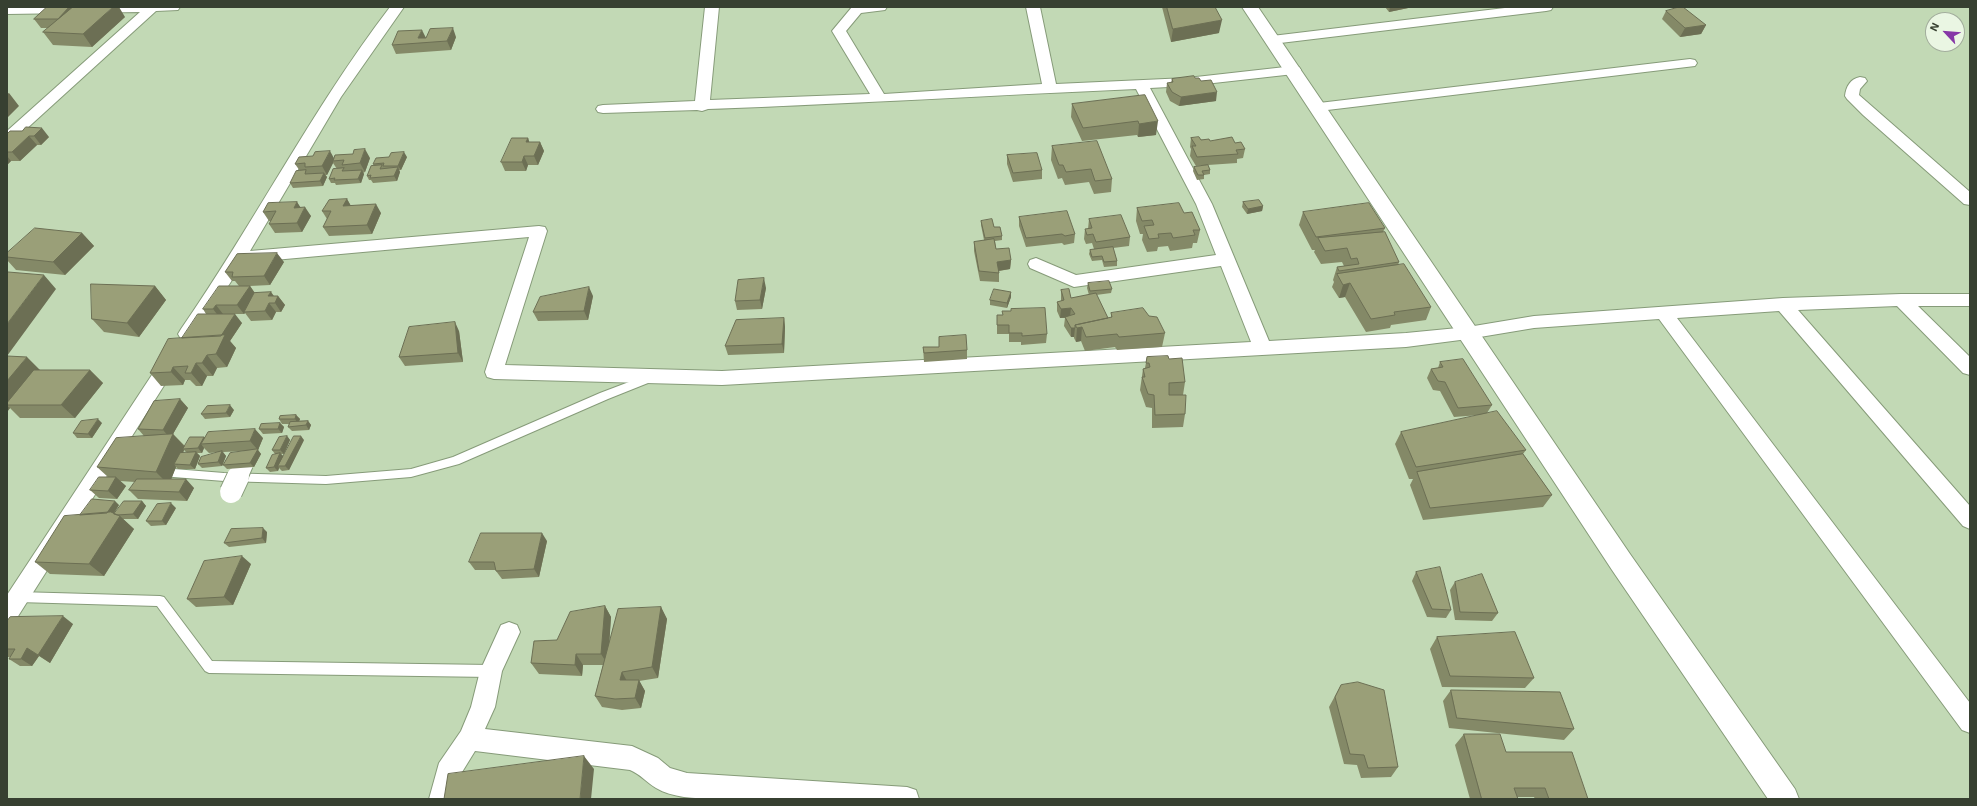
<!DOCTYPE html>
<html>
<head>
<meta charset="utf-8">
<style>
	body { margin:0 }
	#map { position:relative; width:1977px; height:806px; overflow:hidden; background:#c2d9b5; font-family:"Work Sans",sans-serif }
	canvas { display:block }
	.frame { position:absolute; inset:0; border:8px solid #374031; pointer-events:none }
	.north { position:absolute; left:1925px; top:12px; width:40px; height:40px; box-sizing:border-box; background:#eaf6e3; border:1px solid #a2ad9c; border-radius:50%; rotate:296deg; font-size:11px; font-weight:700; line-height:16px; text-align:center; color:#374031 }
	.north::after { content:''; display:block; margin:auto; width:14px; height:18px; background:#8637a7; clip-path:polygon(50% 0,100% 100%,50% 72%,0 100%) }
</style>
</head>
<body>
<div id="map">
<canvas width="1977" height="806"></canvas>
<div class="frame"></div>
<div class="north">N</div>
</div>
<script>
const g = document.querySelector('canvas').getContext('2d');
g.lineJoin = 'round';
function stroke(path, color, width, dash) {
  g.strokeStyle = color;
  g.lineWidth = width;
  g.lineCap = dash ? 'butt' : 'round';
  g.setLineDash(dash || []);
  g.stroke(path);
}
function paint(path, color) {
  g.fillStyle = color;
  g.fill(path, 'evenodd');
}
const lane = new Path2D(`
	M650,374L655,378L653,381L608,399L459,464L411,477L326,484L224,481L161,476L157,475L156,472L157,469L161,468L224,473L326,476L411,469L453,457L600,393Z
	M18,592L160,596L164,597L212,661L491,665L495,667L497,671L495,675L491,677L209,673L205,671L157,606L18,602L14,601L12,597L14,593Z`);
const street = new Path2D(`
	M7,7H180L178,10L156,11L12,142L7,144V131L140,12L7,14Z
	M390,7H404L341,97L250,251L539,226L545,227L547,231L505,365L722,371L1251,342L1221,266L1074,287L1030,268L1028,264L1030,260L1036,258L1076,275L1216,255L1196,204L1136,89C994,95 851,104 708,109L702,111L697,110L603,113L598,112L596,109L598,106L603,105L695,101L705,7H719L710,100L870,94L832,31L852,7H887L885,10L861,13L846,31L884,94L1042,84L1026,7H1040L1056,84L1187,78L1294,66L1299,67L1301,70L1299,73L1294,74L1187,86L1150,88L1212,204L1269,341L1406,333L1468,327L1534,316L1783,298L1901,294H1970V306H1918L1970,357V375L1963,373L1897,306L1798,310L1970,506V529L1963,526L1779,311L1677,318L1970,703V733L1962,730L1659,319L1534,328L1468,339L1406,347L722,385L494,379L487,377L485,372L529,237L252,262L246,259L193,339L187,341L181,339L178,334L181,329C254,224 312,109 390,7Z
	M1513,7H1553L1551,10L1546,11L1272,44L1267,43L1265,40L1267,37L1272,36Z
	M1690,59L1695,60L1697,63L1695,66L1319,111L1314,110L1312,107L1314,104L1319,103Z
	M1860,77L1865,78L1867,81L1860,89L1859,95L1970,192V205L1964,204L1863,115L1847,99L1845,96C1846,87 1850,79 1860,77Z
	M171,353L177,355L180,360L177,365L15,621L7,624V595L165,355Z
	M509,622L517,625L520,632L502,671L495,707L485,729L632,746L658,758L670,768L687,773L907,787L916,790L919,799H714C695,798 672,798 656,788C646,782 640,774 630,770L475,751L459,777L453,799H429L439,763L461,731L471,707L480,671L501,625Z`);
const secondary = new Path2D(`
	M1242,7H1258L1630,554L1795,789L1799,799H1768L1612,570Z`);
stroke(lane, '#869b79', 2);
stroke(street, '#869b79', 2);
stroke(secondary, '#869b79', 2);
paint(lane, '#fff');
paint(street, '#fff');
paint(secondary, '#fff');
const streetBridgeFar1 = new Path2D(`
	M238,478L244,464`);
const streetBridge = new Path2D(`
	M231,492L238,477`);
stroke(streetBridgeFar1, '#869b79', 20, []);
stroke(streetBridge, '#869b79', 24, []);
stroke(streetBridgeFar1, '#fff', 18);
stroke(streetBridge, '#fff', 22);
paint(new Path2D(`
	M47,7H71L72,8L125,17L92,47L53,45L43,32L48,28H41L34,19Z
	M1162,7H1215L1219,33L1171,42Z
	M1385,7H1413L1389,12Z
	M1666,11L1706,25L1701,34L1680,37L1662,19Z
	M456,37L451,50L396,54L392,45L425,38Z
	M1195,78L1201,81L1216,101L1179,106L1170,101L1166,92L1167,83H1171L1172,79Z
	M1145,95L1156,135L1138,137L1137,135L1082,141L1071,117L1072,104Z
	M7,134L49,137L41,145H37L20,161H11L8,164H7Z
	M528,138L529,142H540L544,151L538,165H528L526,171H505L501,162Z
	M1191,138L1210,141L1235,143L1245,149L1243,158L1237,159V163L1208,165L1210,170V174L1204,175V179L1197,180L1193,171L1194,167L1206,165L1196,166L1190,156L1191,149L1190,147Z
	M1052,146L1112,179L1111,192L1094,194L1089,182L1065,185L1062,178L1058,179L1051,160Z
	M1007,155L1042,170V179L1013,182L1007,164Z
	M407,157L401,170H399L400,172L397,181L373,183L371,180H369L367,176L374,166L373,164Z
	M334,158H370L365,172L363,173L364,174L361,183L336,185L335,183H331L329,179L337,169L333,163L327,175H325L327,177L323,186L293,188L290,183L300,171L295,164Z
	M347,199L351,206L381,213L372,234L329,236L323,227L327,219L322,211Z
	M297,202L300,208L311,216L302,232L275,233L269,224L271,221H269L263,212Z
	M1243,202L1263,206L1262,211L1247,214L1242,207Z
	M1137,208L1184,213L1200,230L1197,243H1193L1192,248L1170,251L1168,246L1158,247L1157,251L1147,252L1142,240L1143,234H1140L1136,221Z
	M1303,212L1385,228L1383,232L1399,262L1398,265L1431,307L1426,320L1391,325L1390,328L1366,332L1345,297L1339,298L1332,287L1334,282L1333,280L1337,267L1344,266L1342,262L1321,264L1314,252L1315,250H1312L1299,225Z
	M1019,217L1075,234L1074,243L1064,245L1062,243L1026,247L1019,226Z
	M1089,219L1130,237L1129,246L1113,248L1117,261V266L1104,267L1102,260L1092,261L1089,254L1090,250L1094,249L1092,243L1086,244L1084,239L1085,229H1088Z
	M981,221L994,227L1002,236V240L995,241L996,249L1011,260L1010,269L999,271V282L980,281L974,251V242L984,240L981,225Z
	M82,233L94,246L65,275L16,270L7,260V253Z
	M284,262L270,285L250,286L255,293L271,292L274,296H278L285,305L281,312H276L272,320L251,321L245,313L244,314H223L242,323L230,341L236,348L227,367L217,368L213,376H207L202,386H196L190,380H185L183,385L161,386L150,373L182,338L206,314L203,309L239,286L235,281H232L225,272Z
	M1088,283L1112,289L1111,293L1096,295L1108,318L1111,317V313L1149,316L1165,333L1162,347L1117,350L1115,347L1085,351L1081,341L1076,342L1074,338V337H1071L1064,326L1065,318H1060L1057,311V302L1061,301V290L1071,298L1089,295L1087,288Z
	M155,286L166,300L139,337L104,332L92,319Z
	M766,288L762,309L737,310L735,301Z
	M1011,292V297L1007,308L990,305V300Z
	M593,296L588,320L538,321L533,312Z
	M997,315L1047,334L1046,343L1021,345V342H1009V334H997Z
	M784,318L785,327L784,353L728,355L725,346Z
	M459,331L463,362L405,366L399,357Z
	M923,347L967,350V359L924,362Z
	M7,356L40,370H90L103,383L75,418H20L10,408L7,412Z
	M1147,357L1169,359L1185,382L1183,395L1185,414L1183,427L1152,428V408L1146,407L1140,390L1143,369L1145,368Z
	M1440,362L1492,405L1487,413L1526,450L1523,454L1552,495L1543,507L1423,520L1410,485L1413,479H1409L1395,444L1401,432L1480,415L1454,417L1440,391L1433,390L1427,378L1431,369L1438,368Z
	M180,399L188,408L173,434L185,446L204,437H205L263,438L258,450L261,454L254,467L227,469L223,465L222,466L202,468L198,464L220,452L209,453L204,448L202,453H197L200,456L195,469H178L176,467L171,479L194,488L187,501L138,499L129,490L135,482L120,481L126,486L117,499L99,498L90,490L108,477L97,467L144,436L138,429ZM184,450L187,453H183ZM248,451L223,464L226,456L223,452Z
	M234,410L230,417L205,419L201,414Z
	M296,415L300,419L299,421H308L311,425L309,430L292,431L288,427L289,424H282L279,419Z
	M102,423L92,438H77L73,433Z
	M280,423L284,427L282,433L263,434L259,429Z
	M287,436L290,440L284,454H281L283,456L304,440L289,470L282,471L279,468L278,471L270,472L266,468L275,454L272,450Z
	M142,501L146,506L138,519H123L134,529L104,576L50,574L35,562L80,515L119,505L114,514Z
	M176,508L166,525L151,526L146,521Z
	M267,532L266,543L229,547L224,543Z
	M547,541L539,577L502,579L496,571V570H475L469,562Z
	M251,564L233,605L196,607L187,599Z
	M1416,572L1451,610L1446,618L1427,617L1412,581Z
	M1455,582L1498,613L1492,621L1455,620L1450,590Z
	M605,606L611,617L609,642L661,607L667,619L658,678L639,681L645,691L641,708L622,710L602,707L595,696L603,665H583L582,676L539,674L531,663L557,640Z
	M7,621L73,624L50,663L39,656L32,666H20L9,659L10,657H7Z
	M1437,637L1534,678L1525,688L1442,687L1430,649Z
	M1341,685L1398,767L1391,777L1361,778L1357,765L1344,764L1329,707Z
	M1451,690L1574,729L1564,740L1449,728L1443,701Z
	M1464,734L1506,752L1588,799H1535L1534,797H1517L1518,799H1470L1455,745Z`), '#848967');
paint(new Path2D(`
	M69,7H71L77,15L64,28L58,19Z
	M113,7H119L125,17L92,47L83,34Z
	M1390,7H1413L1389,12Z
	M1222,20L1219,33L1171,42L1173,29Z
	M1706,25L1701,34L1680,37L1685,28Z
	M453,28L456,37L451,50L447,41Z
	M422,30L426,38H418Z
	M1217,92L1216,101L1179,106L1181,97Z
	M9,93L19,106L7,118V94Z
	M1158,121L1156,135L1138,137L1139,124Z
	M42,128L49,137L41,145L34,136Z
	M29,136L37,145L20,161L12,152Z
	M528,138L531,147L526,142Z
	M540,142L544,151L538,165L534,156Z
	M365,149L370,158L365,172L360,163Z
	M330,151L335,160L333,161V163L327,175L322,166Z
	M404,152L407,157L401,170L398,166Z
	M7,156L11,161L8,164L7,163Z
	M524,156L528,165L526,171L522,162Z
	M398,167L400,172L397,181L394,176Z
	M362,170L364,174L361,183L358,179Z
	M324,173L327,177L323,186L320,181Z
	M347,199L352,208L343,206Z
	M297,202L303,211L294,208Z
	M376,204L381,213L372,234L367,225Z
	M1263,206L1262,211L1247,214L1248,209Z
	M305,207L311,216L302,232L297,223Z
	M82,233L94,246L65,275L53,262Z
	M277,253L284,262L270,285L264,276Z
	M1011,260L1010,269L997,271V262Z
	M44,275L56,289L7,356V324Z
	M764,278L766,288L762,309L760,300Z
	M1350,283L1345,297L1339,298L1343,285Z
	M155,286L166,300L139,337L127,323Z
	M250,286L256,295L244,312L245,313L244,314L237,305Z
	M589,287L593,296L588,320L584,311Z
	M271,292L276,300L278,296L285,305L281,312L275,303L268,296Z
	M1011,292V297L1007,308V303Z
	M269,303L276,312L272,320L265,311Z
	M216,305L223,314L220,318L213,309Z
	M1071,308L1070,317L1060,318L1061,309Z
	M235,314L242,323L230,341L236,348L227,367L216,354L220,337Z
	M784,318L785,327L784,353L782,344Z
	M455,322L459,331L463,362L458,353Z
	M1082,327L1081,341L1076,342L1077,328Z
	M1071,328H1075L1074,337H1071Z
	M207,355L217,368L213,376L202,363Z
	M27,357L40,370L7,405V381Z
	M196,363L207,376L202,386L191,373Z
	M173,367L185,380L183,385L171,372Z
	M90,370L103,383L75,418L61,405Z
	M180,399L188,408L173,434L185,447L183,449L184,450L178,465L174,464L176,467L169,485L156,472L171,439L163,430Z
	M230,405L234,410L230,417L226,413Z
	M7,406L10,408L7,412Z
	M296,415L300,419L298,424L295,419Z
	M98,419L102,423L92,438L88,434Z
	M308,421L311,425L309,430L306,425Z
	M280,423L284,427L282,433L278,429Z
	M255,429L263,438L258,450L261,454L254,467L250,463L257,449L250,441Z
	M287,436L290,440L284,454L280,450Z
	M301,436L304,440L289,470L285,466Z
	M204,437L208,441L201,444L204,448L202,453L198,448Z
	M222,451L226,456L222,466L218,462Z
	M196,452L200,456L195,469L190,465Z
	M280,453L284,457L278,466L279,468L278,471L274,467Z
	M116,477L126,486L117,499L108,491Z
	M186,479L194,488L187,501L179,492Z
	M115,501L119,505L109,520L104,516Z
	M142,501L146,506L138,519L133,514Z
	M171,503L176,508L166,525L162,521Z
	M120,516L134,529L104,576L89,564Z
	M263,528L267,532L266,543L262,538Z
	M542,533L547,541L539,577L534,569Z
	M242,556L251,564L233,605L224,597Z
	M605,606L611,617L608,665L601,654Z
	M661,607L667,619L658,678L652,667Z
	M63,616L73,624L50,663L38,655Z
	M27,648L39,656L32,666L21,659Z
	M576,654L583,665L582,676L575,665Z
	M622,672L628,683L620,680Z
	M639,680L645,691L641,708L635,698Z
	M584,756L594,769L591,799H580Z`), '#6c6f54');
const building = new Path2D(`
	M47,7H69L58,19H34Z
	M73,7H113L83,34L43,32Z
	M1167,7H1215L1222,20L1173,29Z
	M1679,7H1683L1706,25L1685,28L1666,11Z
	M453,28L447,41L392,45L398,31L422,30L418,38H426L430,29Z
	M1194,76L1195,78H1199L1201,81L1211,80L1217,92L1181,97L1172,92L1167,83L1173,82L1172,79Z
	M1145,95L1158,121L1139,124L1138,121L1083,128L1072,104Z
	M26,127L42,128L34,136H29L12,152H7V134L10,131H22Z
	M1199,137L1201,140L1209,139L1210,141L1232,137L1235,143L1241,142L1245,149L1236,150L1238,154L1197,157L1192,146H1196L1191,138Z
	M512,138H528L526,142H540L534,156H524L522,162H501Z
	M1097,141L1112,179L1095,181L1091,169L1066,172L1063,165H1059L1052,146Z
	M365,149L360,163L342,165L344,160L333,161L335,155L353,154L354,150Z
	M330,151L322,166L305,167V163L295,164L299,157L313,156L315,152Z
	M404,152L398,166H383L384,163L373,164L376,158L389,157L391,153Z
	M1037,153L1042,170L1013,173L1007,155Z
	M382,165L380,169L398,167L394,176L370,178L371,175L367,176L371,166Z
	M1208,165L1210,170L1202,171L1204,175H1198L1194,167Z
	M344,168L342,171L362,170L358,179L334,180L335,178L329,179L333,169Z
	M306,170L305,174L324,173L320,181L290,183L296,171Z
	M347,199L343,206L376,204L367,225L323,227L331,211H322L329,200Z
	M1259,200L1263,206L1248,209L1243,202Z
	M297,202L294,208L305,207L297,223L269,224L276,211L263,212L268,203Z
	M1179,203L1184,213L1192,212L1200,230H1193L1195,235L1173,238L1171,233L1158,234L1159,238L1149,239L1144,226L1154,225L1152,220L1142,221L1137,208Z
	M1369,203L1385,228L1316,237L1303,212Z
	M1067,211L1075,234L1065,236L1062,234L1026,238L1019,217Z
	M1121,215L1130,237L1096,242L1093,234L1087,235L1085,229L1092,228L1089,219Z
	M992,219L994,227H1000L1002,236L985,238L981,221Z
	M35,228L82,233L53,262L7,257V253Z
	M1385,232L1399,262L1339,271L1337,267L1359,264L1357,258L1351,259L1347,248L1325,251L1318,238Z
	M994,239L996,249L1009,248L1011,260L997,262L999,273L979,271L974,242Z
	M1113,247L1117,261L1104,262L1102,256L1092,257L1090,250Z
	M277,253L264,276L232,277L233,272H225L237,254Z
	M1404,264L1431,307L1394,312L1395,315L1371,319L1350,283L1343,285L1337,274Z
	M8,272L44,275L7,324V273Z
	M764,278L760,300L735,301L738,280Z
	M1109,281L1112,289L1090,291L1088,283Z
	M91,284L155,286L127,323L92,319Z
	M219,286H250L237,305H216L213,309H203Z
	M589,287L584,311L533,312L540,297Z
	M994,289L1011,292L1007,303L990,300Z
	M1069,289L1071,298L1096,293L1108,318L1075,325V328H1071L1065,317L1075,314L1071,308L1061,309L1057,302L1064,300L1061,290Z
	M271,292L268,296H278L275,303H269L265,311L244,312L254,293Z
	M1045,308L1047,334L1022,336V333H1009V325H997V315H1003L1002,311H1011V309Z
	M1143,308L1149,316L1157,317L1165,333L1119,337L1117,334L1086,337L1082,327L1077,328L1075,325L1112,317L1111,313Z
	M198,314H235L221,336L182,338Z
	M784,318L782,344L725,346L736,320Z
	M455,322L458,353L399,357L409,327Z
	M225,335L216,354L207,355L202,363H196L191,373H185L188,366L173,367L171,372L150,373L168,339Z
	M966,335L967,350L924,353L923,347H939V337Z
	M7,356L27,357L7,381Z
	M1168,356L1169,359L1182,358L1185,382L1169,383V395H1186L1185,414L1155,415L1154,395L1148,394L1142,377H1145L1143,369L1150,367L1149,363H1146L1147,357Z
	M1463,359L1492,405L1458,408L1445,382L1438,381L1431,369L1443,367L1440,362Z
	M34,370H90L61,405H7V403Z
	M180,399L163,430L138,429L154,401Z
	M230,405L226,413L201,414L207,406Z
	M1497,411L1526,450L1416,467L1401,432Z
	M296,415L295,419H279L280,416Z
	M98,419L88,434L73,433L81,421Z
	M308,421L306,425L288,427L290,422Z
	M280,423L278,429H259L261,424Z
	M255,429L250,441L201,444L208,432Z
	M173,434L156,472L97,467L116,438Z
	M287,436L280,450H272L279,437Z
	M294,436H301L285,466H278Z
	M190,437H204L198,448L183,449Z
	M258,449L250,463L223,465L230,453Z
	M222,451L218,462L198,464L201,457Z
	M196,452L190,465L174,464L180,453Z
	M280,453L274,467L266,468L272,455Z
	M1523,454L1552,495L1430,508L1417,472Z
	M99,477H116L108,491L90,490Z
	M137,479H186L179,492L129,490Z
	M92,499L115,501L107,513L80,515Z
	M124,501H142L133,514L117,515L114,514Z
	M171,503L162,521H146L157,504Z
	M111,512L120,516L89,564L35,562L64,516Z
	M263,528L262,538L224,543L231,529Z
	M481,533H542L534,569L496,571L494,562H469Z
	M242,556L224,597L187,599L204,561Z
	M1440,567L1451,610L1432,609L1416,572Z
	M1482,574L1498,613L1460,612L1455,582Z
	M605,606L601,654H576L575,665L531,663L534,641L557,640L570,612Z
	M661,607L652,667L622,672L620,680H639L635,698L615,699L595,696L618,609Z
	M63,616L38,655L27,648L21,659H9L15,649H7V621L10,617Z
	M1515,632L1534,678L1450,676L1437,637Z
	M1358,682L1384,690L1398,767L1368,768L1364,755L1350,754L1335,697L1341,685Z
	M1451,690L1560,692L1574,729L1457,718Z
	M1464,734H1500L1506,752H1572L1588,799H1549L1545,788H1514L1518,799H1482Z
	M584,756L580,799H444L448,774Z`);
paint(building, '#9a9f78');
stroke(building, '#6c6f54', 1);
</script>
</body>
</html>
